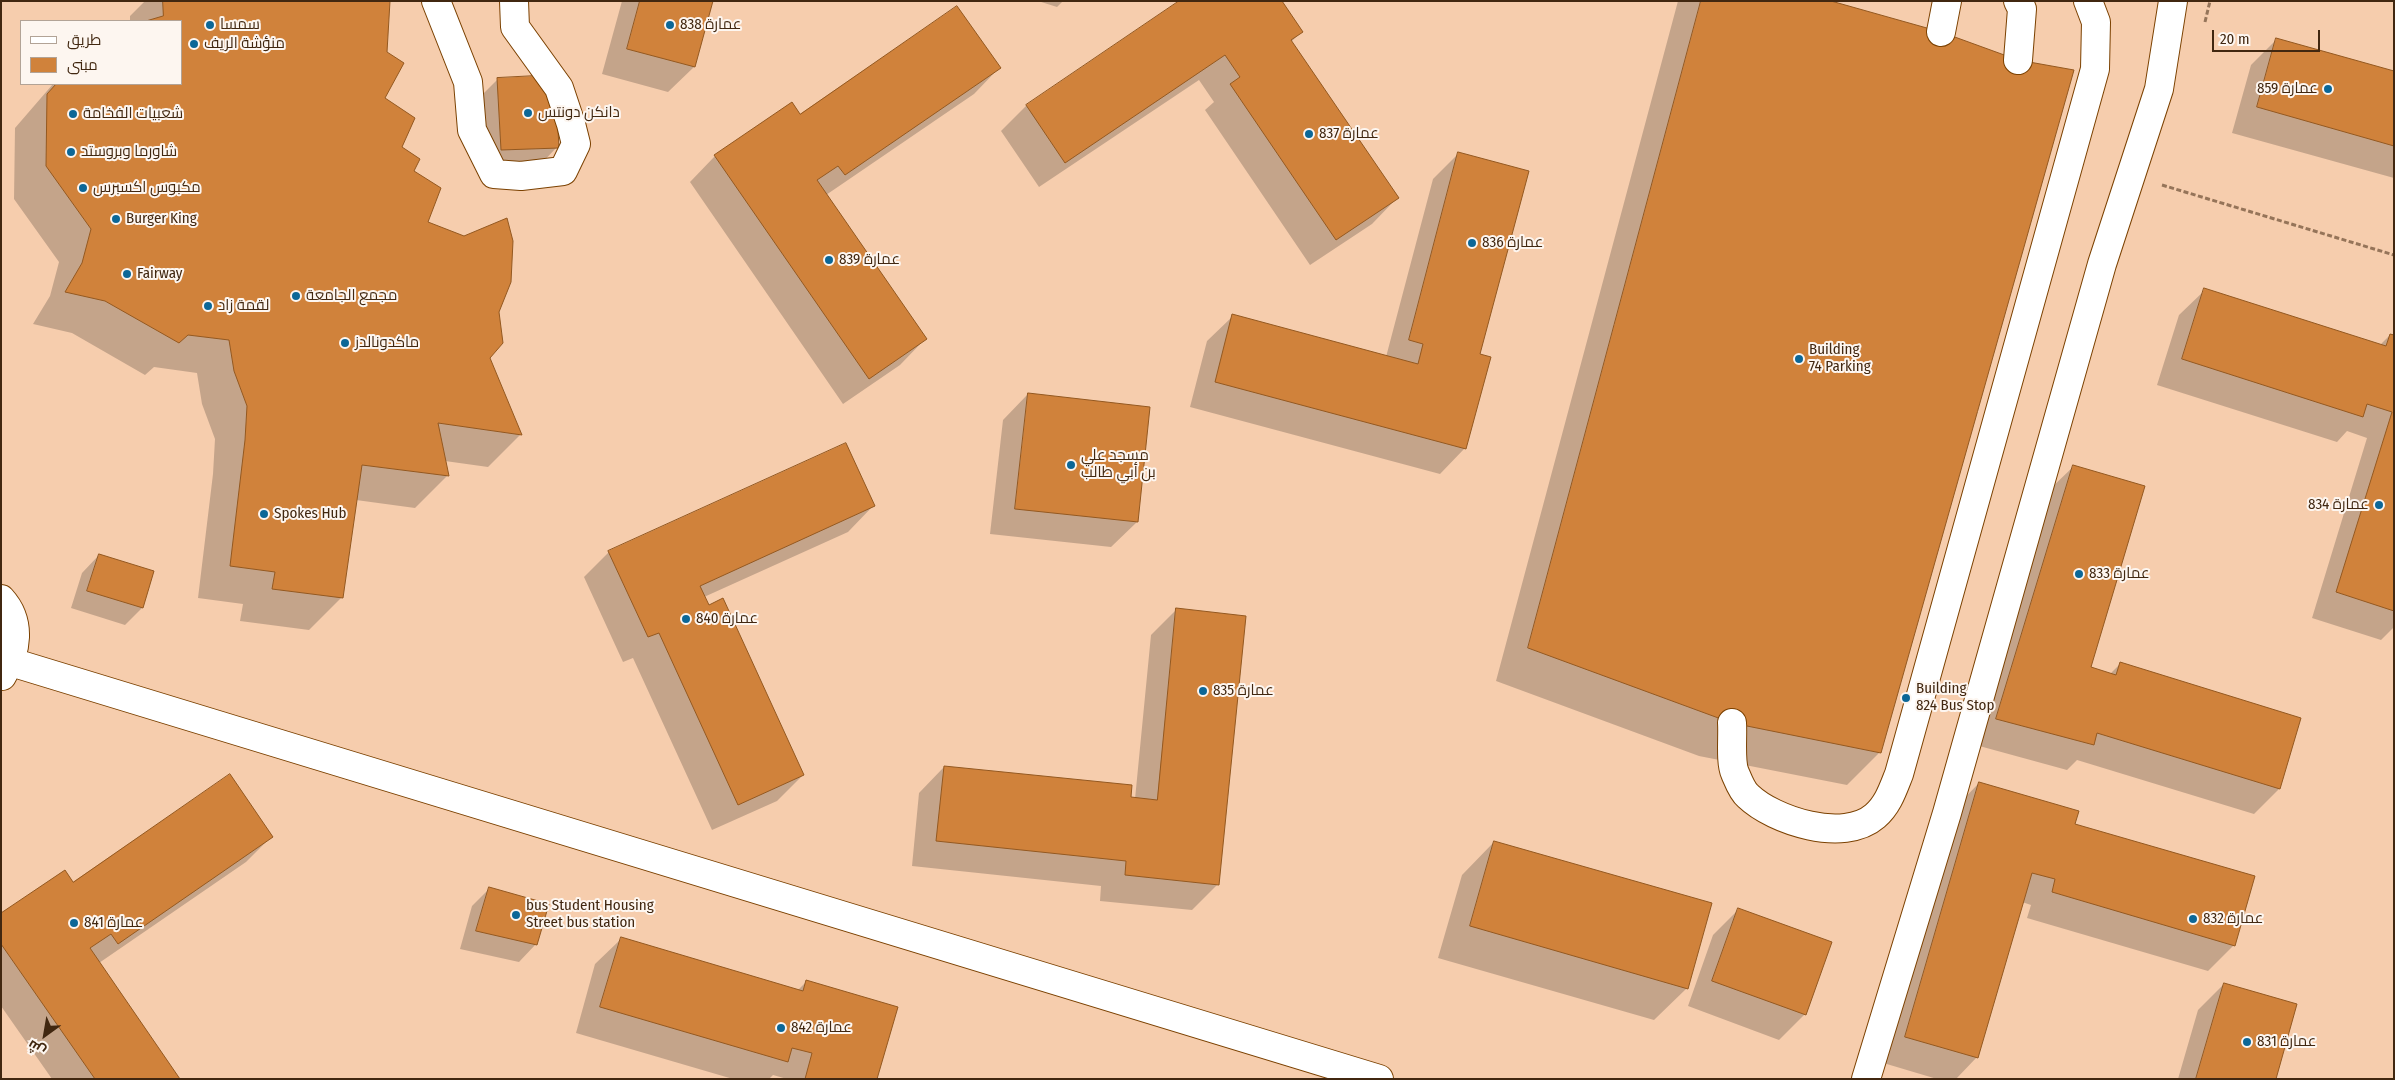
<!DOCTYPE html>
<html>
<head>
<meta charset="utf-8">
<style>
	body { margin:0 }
	#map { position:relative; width:2395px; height:1080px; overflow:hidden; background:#f6cdad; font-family:"Fira Sans Condensed",Cairo,sans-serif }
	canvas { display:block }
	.frame { position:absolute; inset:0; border:2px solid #412710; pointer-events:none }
	.legend { position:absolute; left:20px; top:20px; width:162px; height:65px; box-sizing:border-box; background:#fdf6f0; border:1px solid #b2a396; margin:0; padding:6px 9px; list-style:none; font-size:15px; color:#412710 }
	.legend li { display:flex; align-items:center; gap:10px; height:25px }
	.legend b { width:25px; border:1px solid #b2a396 }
	.north { position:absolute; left:20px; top:1010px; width:50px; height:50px; -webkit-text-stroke:4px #fdf6f0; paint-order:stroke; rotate:212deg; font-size:14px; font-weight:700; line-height:20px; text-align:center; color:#412710 }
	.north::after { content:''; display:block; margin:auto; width:18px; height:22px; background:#412710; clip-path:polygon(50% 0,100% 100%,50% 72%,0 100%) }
	.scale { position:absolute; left:2212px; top:30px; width:108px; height:22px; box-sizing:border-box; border:2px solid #412710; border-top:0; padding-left:6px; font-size:15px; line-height:18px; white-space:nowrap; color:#412710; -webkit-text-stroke:4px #fdf6f0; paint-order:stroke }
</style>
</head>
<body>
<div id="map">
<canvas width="2395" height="1080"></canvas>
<div class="frame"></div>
<ul class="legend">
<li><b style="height:6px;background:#fff"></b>طريق</li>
<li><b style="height:14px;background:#d0823b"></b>مبنى</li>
</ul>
<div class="north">ش</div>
<div class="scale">20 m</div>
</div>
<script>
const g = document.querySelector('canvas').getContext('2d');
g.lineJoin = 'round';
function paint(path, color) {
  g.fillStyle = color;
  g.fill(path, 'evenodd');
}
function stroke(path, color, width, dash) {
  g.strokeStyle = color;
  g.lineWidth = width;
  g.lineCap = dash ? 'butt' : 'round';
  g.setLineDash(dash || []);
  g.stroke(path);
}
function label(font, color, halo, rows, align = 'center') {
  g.font = font + ' "Fira Sans Condensed",Cairo,sans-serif';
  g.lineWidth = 4;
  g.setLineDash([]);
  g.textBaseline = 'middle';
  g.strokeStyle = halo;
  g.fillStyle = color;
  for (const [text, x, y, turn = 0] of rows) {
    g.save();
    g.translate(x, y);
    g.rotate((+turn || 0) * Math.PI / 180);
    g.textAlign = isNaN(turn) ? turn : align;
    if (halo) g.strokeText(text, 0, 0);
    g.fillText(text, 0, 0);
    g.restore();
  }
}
paint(new Path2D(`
	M145,1H388L384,98L401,147L412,171L427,223L498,311L489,358L520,435L488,467L445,461L448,475L415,508L356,500L342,597L309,630L240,621L243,604L198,598L213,474L215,439L202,404L197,373L154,367L145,375L72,333L33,324L50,296L59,262L14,199L15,128L53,84H181V21H130V16Z
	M622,1H711L694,67L668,92L602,74Z
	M1038,1H1063L1057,7Z
	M1181,1L1301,32L1291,42L1397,198L1372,224L1310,265L1205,110L1214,102L1199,80L1039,187L1001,131L1026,106Z
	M1678,1H1826L1880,752L1847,785L1699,756L1496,681Z
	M2277,39L2394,72V178L2232,133L2251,65Z
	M999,68L974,94L826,195L925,339L900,365L843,404L690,182L715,156L800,115Z
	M498,79L557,147L540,165L484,167L480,97Z
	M1458,154L1478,355L1465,448L1440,474L1190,407L1207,341L1233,316L1386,357L1433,179Z
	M2205,290L2380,345L2390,335L2394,336V627L2381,640L2312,618L2367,438L2347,431L2337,442L2157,385L2179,315Z
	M1028,394L1137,522L1111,547L990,534L1003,420Z
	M2074,466L2089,668L2110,674L2120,664L2279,789L2254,814L2077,760L2067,770L1972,744L2048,491Z
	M873,506L848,532L704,597L803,775L777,801L712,830L633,658L623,662L584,577L609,552Z
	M99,555L142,608L125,625L71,608L82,573Z
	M1176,610L1218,884L1192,910L1100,901L1101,886L912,866L919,793L944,767L1135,799L1151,635Z
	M1979,783L2074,825L2234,945L2208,971L2027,918L2031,905L2022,902L1977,1057L1956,1079H1937L1880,1062L1954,809Z
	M272,836L246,862L99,963L178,1079H52L1,1006V915L73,884Z
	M1494,842L1687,988L1654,1020L1438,958L1462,875Z
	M490,888L536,944L519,962L460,949L472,906Z
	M1739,909L1805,1014L1779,1040L1688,1006L1713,935Z
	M621,939L797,991L806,982L876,1079H787L773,1075L769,1079H733L576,1033L595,964Z
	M2224,984L2274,1079H2178L2198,1010Z`), '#0003');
const building = new Path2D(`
	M163,1H390L387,52L404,63L385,98L415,118L402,147L420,159L414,171L441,188L428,222L464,236L507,218L513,241L511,282L499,312L503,343L490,358L522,435L438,423L449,476L362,465L343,598L272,589L275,572L230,566L245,440L247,406L234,371L229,340L188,335L179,343L105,301L65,292L82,263L91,229L46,166L47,94L56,84H181V21H146L163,16Z
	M640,1H713L695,67L627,49Z
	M1179,1H1282L1303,32L1291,40L1399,198L1336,240L1230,84L1240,77L1225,55L1065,163L1026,105Z
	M1701,1H1831L1941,32L2018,60L2074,70L1881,753L1732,723L1528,648Z
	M957,6L1001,68L845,175L838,166L817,180L927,339L869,379L714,155L792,102L800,114Z
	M2276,38L2394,71V146L2257,107Z
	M555,75L559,148L501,150L497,78Z
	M1458,152L1529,171L1480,354L1491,357L1466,449L1215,382L1232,314L1418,364L1423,344L1409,340Z
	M2204,288L2386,346L2390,334L2394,335V611L2336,592L2392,412L2367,404L2363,417L2182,359Z
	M1028,393L1150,407L1138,522L1015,509Z
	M846,443L875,506L700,586L709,605L723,598L804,775L738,805L659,633L648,637L608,551Z
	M2073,465L2145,486L2091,667L2116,675L2120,662L2301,718L2280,789L2097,733L2094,745L1996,719Z
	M99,554L154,571L143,608L87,591Z
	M1176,608L1246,616L1219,885L1125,875L1126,861L936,841L944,766L1132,785L1131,797L1157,800Z
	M230,774L273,837L118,944L111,934L90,948L180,1079H95L1,944V913L65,870L73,882Z
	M1979,782L2079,811L2075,824L2255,876L2235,946L2052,892L2055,879L2032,873L1978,1058L1905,1037Z
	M1494,841L1712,903L1688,989L1470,926Z
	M489,887L549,904L537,945L476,931Z
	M1738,908L1832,942L1806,1015L1712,981Z
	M621,937L803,991L806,980L898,1007L877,1079H805L812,1053L792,1048L788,1062L600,1007Z
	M2224,983L2297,1004L2276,1079H2196Z`);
paint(building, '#d0823b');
stroke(building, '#935820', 1);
const minor = new Path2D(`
	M436,1L468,82L472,130L494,174L521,176L563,171L576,144L571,124L559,88L515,27L514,1
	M1941,32L1947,1
	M2018,60L2022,9L2018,1
	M1,599C22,622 17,652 2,676
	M11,662L1379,1079
	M1732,723C1733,736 1730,762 1735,773C1738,780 1742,791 1748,796C1774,821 1844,843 1875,816C1888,805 1893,789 1899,774L2095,69L2096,22L2088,1
	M1866,1079L1947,813L2102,264L2159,89L2173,1`);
stroke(minor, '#7b4100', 30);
stroke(new Path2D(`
	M2205,22L2210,1
	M2162,185L2394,255`), '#957459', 3, [5, 2.5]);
stroke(minor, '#fff', 28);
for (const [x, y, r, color] of [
	[210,25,5,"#0c6797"],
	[670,25,5,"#0c6797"],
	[194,44,5,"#0c6797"],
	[2328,89,5,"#0c6797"],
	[528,113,5,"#0c6797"],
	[73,114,5,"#0c6797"],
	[1309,134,5,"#0c6797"],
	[71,152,5,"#0c6797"],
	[83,188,5,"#0c6797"],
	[116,219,5,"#0c6797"],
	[1472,243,5,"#0c6797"],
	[829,260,5,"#0c6797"],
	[127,274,5,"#0c6797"],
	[296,296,5,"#0c6797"],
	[208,306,5,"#0c6797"],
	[345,343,5,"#0c6797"],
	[1799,359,5,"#0c6797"],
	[1071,465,5,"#0c6797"],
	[2379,505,5,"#0c6797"],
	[264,514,5,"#0c6797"],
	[2079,574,5,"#0c6797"],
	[686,619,5,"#0c6797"],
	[1203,691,5,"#0c6797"],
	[1906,698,5,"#0c6797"],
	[516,915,5,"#0c6797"],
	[2193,919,5,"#0c6797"],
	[74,923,5,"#0c6797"],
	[781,1028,5,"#0c6797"],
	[2247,1042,5,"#0c6797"]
]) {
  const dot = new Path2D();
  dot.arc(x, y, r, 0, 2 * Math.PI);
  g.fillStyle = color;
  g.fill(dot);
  stroke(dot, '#fdf6f0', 2);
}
label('15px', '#412710', '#fdf6f0', [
	["سمسا",220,25],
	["عمارة 838",680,25],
	["منؤشة الريف",204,44],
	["عمارة 859",2318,89,"right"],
	["دانكن دونتس",538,113],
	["شعبيات الفخامة",83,114],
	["عمارة 837",1319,134],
	["شاورما وبروستد",81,152],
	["مكبوس اكسبرس",93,188],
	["Burger King",126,219],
	["عمارة 836",1482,243],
	["عمارة 839",839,260],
	["Fairway",137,274],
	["مجمع الجامعة",306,296],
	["لقمة زاد",218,306],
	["ماكدونالدز",355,343],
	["Building",1809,350],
	["74 Parking",1809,367],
	["مسجد علي",1081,456],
	["بن أبي طالب",1081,473],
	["عمارة 834",2369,505,"right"],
	["Spokes Hub",274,514],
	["عمارة 833",2089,574],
	["عمارة 840",696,619],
	["Building",1916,689],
	["824 Bus Stop",1916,706],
	["عمارة 835",1213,691],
	["bus Student Housing",526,906],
	["Street bus station",526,923],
	["عمارة 832",2203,919],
	["عمارة 841",84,923],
	["عمارة 842",791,1028],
	["عمارة 831",2257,1042]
], 'left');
</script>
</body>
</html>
